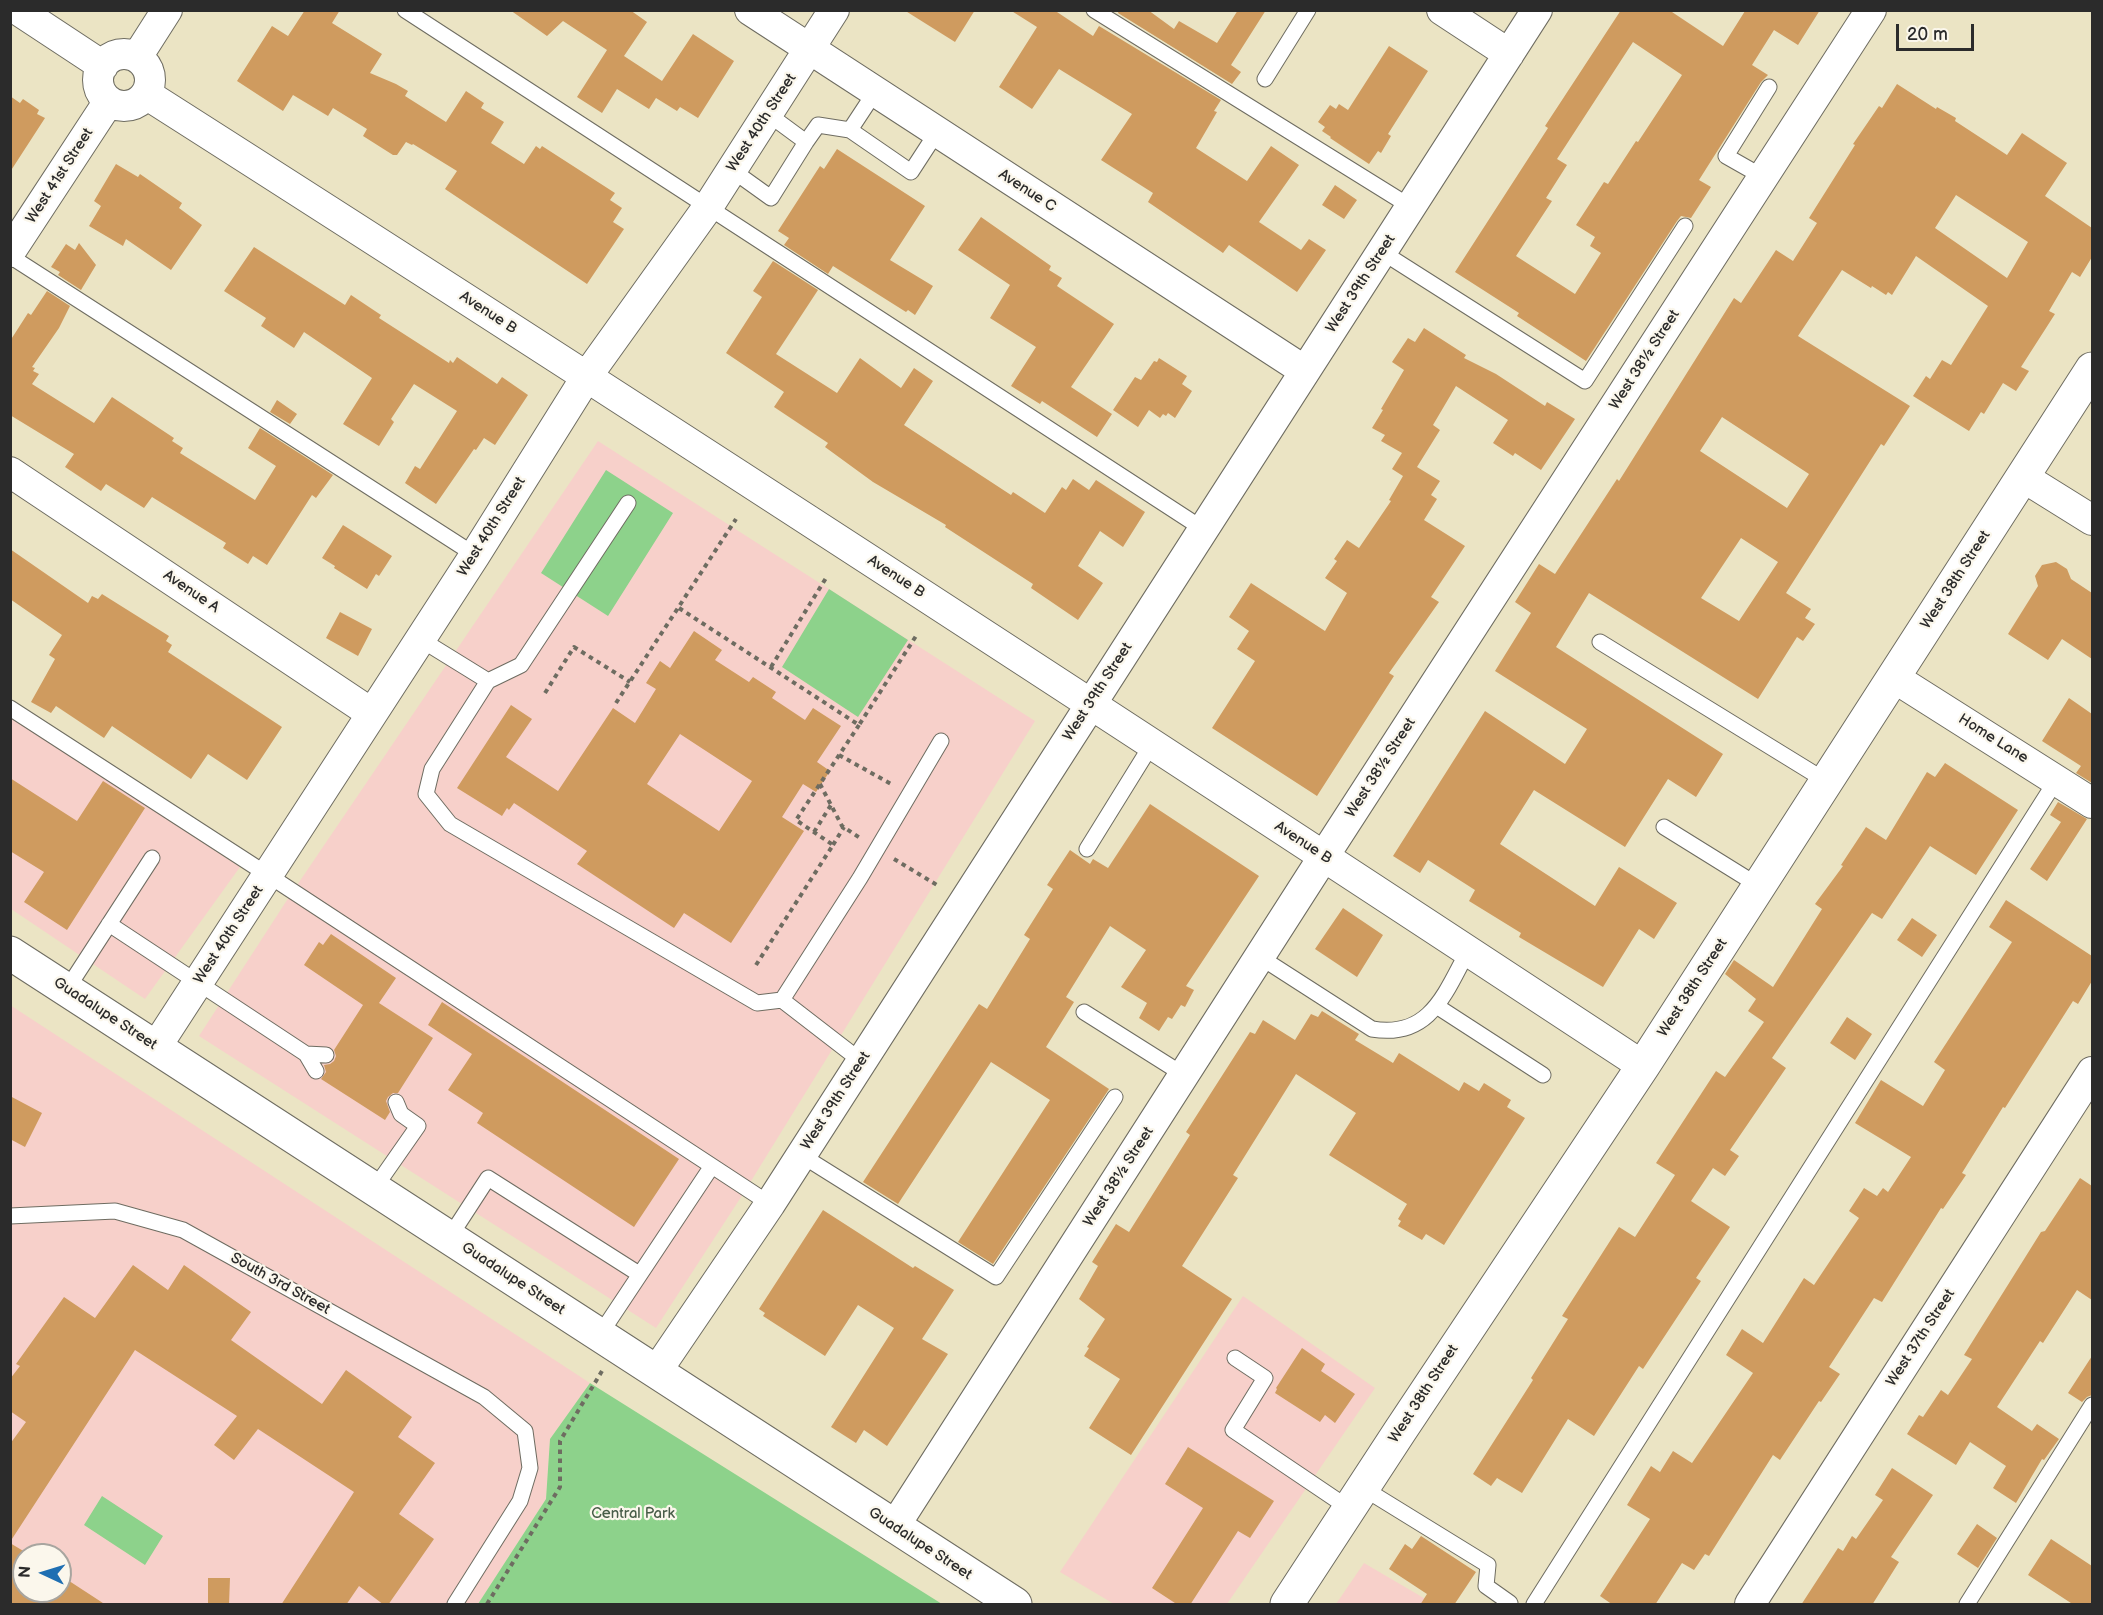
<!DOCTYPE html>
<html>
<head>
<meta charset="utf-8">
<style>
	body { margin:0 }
	#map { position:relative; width:2103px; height:1615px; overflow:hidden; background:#ebe4c4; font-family:"Balsamiq Sans",sans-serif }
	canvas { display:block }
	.frame { position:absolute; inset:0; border:12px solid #2b2b2b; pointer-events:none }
	.north { position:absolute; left:12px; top:1543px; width:60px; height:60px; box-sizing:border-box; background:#fbf7ec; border:2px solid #a8a59f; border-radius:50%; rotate:274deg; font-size:16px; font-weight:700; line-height:24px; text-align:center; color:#2b2b2b }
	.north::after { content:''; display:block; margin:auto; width:21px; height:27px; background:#1f6fb2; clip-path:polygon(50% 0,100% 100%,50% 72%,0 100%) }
	.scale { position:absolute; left:1896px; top:24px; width:78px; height:27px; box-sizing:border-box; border:3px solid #2b2b2b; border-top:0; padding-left:8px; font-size:18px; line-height:21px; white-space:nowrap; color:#2b2b2b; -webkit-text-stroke:4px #fbf7ec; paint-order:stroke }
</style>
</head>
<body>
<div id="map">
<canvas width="2103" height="1615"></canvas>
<div class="frame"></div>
<div class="north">N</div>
<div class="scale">20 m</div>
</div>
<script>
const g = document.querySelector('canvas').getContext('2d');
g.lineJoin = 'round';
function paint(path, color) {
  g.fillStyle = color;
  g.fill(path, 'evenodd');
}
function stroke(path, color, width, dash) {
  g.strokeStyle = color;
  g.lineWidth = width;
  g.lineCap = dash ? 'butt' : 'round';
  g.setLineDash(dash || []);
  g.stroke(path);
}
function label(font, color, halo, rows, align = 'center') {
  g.font = font + ' "Balsamiq Sans",sans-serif';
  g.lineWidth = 4.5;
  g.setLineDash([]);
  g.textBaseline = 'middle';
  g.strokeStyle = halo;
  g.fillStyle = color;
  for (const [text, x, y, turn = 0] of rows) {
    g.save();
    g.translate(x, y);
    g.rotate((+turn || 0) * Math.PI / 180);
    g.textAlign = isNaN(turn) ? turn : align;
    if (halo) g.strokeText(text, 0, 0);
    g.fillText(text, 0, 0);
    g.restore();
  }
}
paint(new Path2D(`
	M598,441L1035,721L743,1194L656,1328L199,1036L289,897Z
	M10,716L240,867L145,999L11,909Z
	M10,1005L590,1383L550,1439L546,1499L478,1604H11ZM24,1555H60V1591H24Z
	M1243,1296L1375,1388L1227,1604H1114L1060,1572Z
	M1364,1563L1434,1604H1336Z`), '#f7d0ca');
paint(new Path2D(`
	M606,470L673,513L608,616L541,573Z
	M829,589L908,640L858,717L782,667Z
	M590,1383L942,1604H478L546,1499L550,1439Z
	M102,1496L163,1536L145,1565L84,1525Z`), '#8dd28b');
paint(new Path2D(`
	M305,10H340L332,23L382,54L370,73L396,84L408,91L405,96L446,122L466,91L484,103L481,108L504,122L491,143L524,164L536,146L540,149L542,146L615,193L610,200L622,208L613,222L624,229L587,284L445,189L457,171L413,144L412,145L406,142L397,155H393L363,136L367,129L333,108L328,116L293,95L283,111L237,81L272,26L288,36Z
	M510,10H630L647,22L624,56L662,81L693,34L734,61L698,118L680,107L677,111L656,98L649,109L617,89L602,113L577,97L607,50L563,21L547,36Z
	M904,10H975L955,42Z
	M1010,10H1054L1093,36L1099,26L1221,100L1214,111L1217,112L1196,148L1247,181L1271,146L1299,165L1259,222L1301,250L1309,239L1326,250L1297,292L1229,245L1223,253L1148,202L1153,193L1101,160L1132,114L1059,69L1032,109L999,87L1037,27Z
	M1119,10H1148L1174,29L1179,21L1217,43L1238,10H1266L1231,65L1241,72L1232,84L1118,13Z
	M1621,10H1669L1723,46L1745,11L1744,10H1820L1798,45L1774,30L1752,65L1768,75L1761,82L1699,180L1711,187L1691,218L1681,216L1677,221L1586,361L1517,316L1519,313L1455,272L1548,128L1545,126ZM1633,42L1682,75L1638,142L1636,141L1608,184L1604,182L1576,225L1595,237L1590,246L1601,253L1575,294L1516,256L1552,201L1546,198L1567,165L1557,159Z
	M1389,46L1428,71L1388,134L1391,136L1381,153L1378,151L1369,164L1330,138L1331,137L1322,131L1325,127L1318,122L1330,105L1336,109L1339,104L1348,110Z
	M1897,84L1936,109L1937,107L1956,118L1955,121L2007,155L2022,133L2067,163L2045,196L2092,228V257L2080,277L2072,272L2049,311L2055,314L2021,367L2029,371L2016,391L2003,383L1984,414L1981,412L1969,431L1913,396L1926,376L1930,379L1942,360L1951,365L1988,306L1916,256L1892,295L1888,292L1886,295L1872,286L1871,288L1842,270L1798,336L1910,406L1884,446L1881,444L1786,593L1811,609L1805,618L1815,624L1803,641L1797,637L1758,699L1589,593L1556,647L1723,754L1696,797L1668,779L1625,847L1534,790L1500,844L1595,906L1619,867L1677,903L1654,939L1639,929L1603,987L1519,937L1521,933L1469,901L1475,890L1428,860L1420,873L1393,856L1485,711L1565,764L1587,729L1495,671L1531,613L1515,602L1539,564L1555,574L1617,479L1619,481L1734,298L1741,303L1776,250L1793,261L1817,223L1809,218L1855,145L1853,144L1864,128L1879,106L1882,108ZM1956,195L2028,242L2007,278L1935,228ZM1722,417L1809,474L1787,508L1700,451ZM1741,538L1778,562L1739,621L1701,598Z
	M10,96L20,103L23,99L39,110L37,114L45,118L10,172Z
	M837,149L925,206L890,260L933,286L915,315L908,310L906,312L833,266L828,274L784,245L789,238L778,231L820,166L824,169Z
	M116,164L138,177L140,174L182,203L179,208L202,225L171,270L126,239L123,246L89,226L101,206L94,201Z
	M1335,185L1357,200L1344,219L1322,205Z
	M981,217L1051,266L1049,270L1062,278L1057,286L1114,324L1071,387L1112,414L1097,437L1042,401L1040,404L1011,386L1036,347L990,318L1010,285L958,250Z
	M79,243L96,265L81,290L58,275L60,272L51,267L66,244L75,250Z
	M254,247L345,305L351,295L381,315L379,318L449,363L450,360L453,363L457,357L497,384L502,377L528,395L495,445L484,438L476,450L474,449L436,504L405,483L415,466L420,469L457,411L414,384L391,419L394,422L379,446L343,424L372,378L304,332L294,348L261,326L266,318L224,291Z
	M773,261L818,290L776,354L837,393L860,358L901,388L914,368L933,381L904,425L1011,495L1013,492L1045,513L1062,487L1066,490L1073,479L1089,490L1096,480L1145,512L1123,547L1100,531L1078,566L1103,583L1078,620L1031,588L1033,584L945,527L946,525L873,482L825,447L828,443L774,407L784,392L726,353L762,297L753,291Z
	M47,291L70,306L59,328L32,367L35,368L33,371L39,374L32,384L94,423L112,397L174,438L172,441L183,448L180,453L255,500L276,466L248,448L260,428L333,475L316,498L312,495L267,565L253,556L248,564L223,548L226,543L152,497L144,508L106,484L101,491L65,467L74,454L10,415V341L28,313L31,315Z
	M1424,328L1466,355L1464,358L1496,374L1545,406L1547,402L1575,419L1541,470L1515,453L1513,456L1493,443L1508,420L1456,386L1433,425L1440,430L1417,467L1440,481L1431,495L1437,499L1424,520L1465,546L1431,597L1439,602L1389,673L1394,676L1317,796L1212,728L1255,661L1237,649L1249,631L1229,617L1251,583L1325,631L1347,593L1325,578L1337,561L1334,559L1347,540L1359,548L1391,501L1389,500L1403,476L1392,469L1402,453L1381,441L1385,435L1372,428L1383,410L1381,409L1404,370L1392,362L1408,338L1415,342Z
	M1159,358L1187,376L1182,384L1192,391L1175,418L1168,413L1166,416L1163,414L1160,418L1149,410L1138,427L1113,410L1135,377L1141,380L1154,361L1157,362Z
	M277,400L297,414L290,424L270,412Z
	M343,525L392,556L379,576L376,574L367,589L334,568L335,566L322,558Z
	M10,549L88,603L92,596L98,599L102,594L169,636L166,641L172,645L168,652L282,727L247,780L208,754L191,779L112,726L104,738L56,706L51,713L31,702L55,659L49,655L62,635L10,599Z
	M2056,562L2067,569L2071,579L2092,593V659L2062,639L2048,660L2008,634L2038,586L2035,576L2042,565Z
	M340,612L372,629L358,656L326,638Z
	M694,631L722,650L715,660L749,682L753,677L776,692L772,698L805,720L813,708L841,726L817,762L830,771L816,792L803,784L782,817L804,831L731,943L684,913L674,928L577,864L587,851L514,803L509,810L507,808L502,816L457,788L511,705L532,719L506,757L558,791L613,708L635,723L656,689L646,683L660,661L670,668ZM680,734L752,781L719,831L647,784Z
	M2069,698L2092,714V783L2076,773L2081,766L2042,741Z
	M1945,763L2018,810L1976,875L1930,846L1882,919L1872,913L1772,1058L1786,1068L1730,1150L1739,1156L1725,1176L1713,1168L1691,1201L1730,1227L1696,1278L1701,1281L1643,1369L1639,1366L1594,1436L1568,1419L1522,1493L1497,1478L1491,1486L1473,1474L1533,1380L1531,1378L1568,1319L1562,1316L1619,1227L1635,1237L1675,1175L1656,1163L1716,1071L1725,1077L1764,1022L1748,1011L1756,999L1725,974L1734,960L1773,987L1822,909L1815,904L1843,866L1841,865L1866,827L1886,840L1927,772L1935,777Z
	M10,778L77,821L103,781L145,808L67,930L24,902L44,872L10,851Z
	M2058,802L2087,819L2047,881L2030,869L2061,822L2050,815Z
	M1150,804L1259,876L1186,986L1194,990L1185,1007L1181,1005L1172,1019L1168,1017L1159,1031L1139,1018L1147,1003L1121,987L1146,950L1110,926L1066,997L1074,1002L1046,1047L1109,1089L993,1264L958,1242L1050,1100L991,1062L898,1204L863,1182L979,1004L987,1009L1030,939L1024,935L1053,889L1047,885L1070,850L1090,864L1093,859L1108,868Z
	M2006,900L2092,956V981L2078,1004L2073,1001L2005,1108L2003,1107L1962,1173L1966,1175L1943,1209L1941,1208L1882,1302L1874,1298L1829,1367L1840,1374L1821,1402L1819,1401L1780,1460L1773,1455L1709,1556L1705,1554L1694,1570L1682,1563L1655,1605H1613L1600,1596L1650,1519L1627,1505L1651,1466L1660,1472L1673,1451L1692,1463L1753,1373L1726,1355L1742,1329L1763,1343L1804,1278L1814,1285L1836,1252L1859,1218L1849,1211L1864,1188L1877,1196L1883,1188L1888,1192L1911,1157L1855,1123L1881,1080L1923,1106L1945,1070L1934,1062L2012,942L1989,927Z
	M1343,908L1383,935L1357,977L1315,949Z
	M1912,918L1937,935L1922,957L1897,940Z
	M331,934L396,978L379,1003L433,1038L398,1093H393L388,1097L386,1101L390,1112L385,1120L321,1079L326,1072L324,1065L330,1064L334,1061L336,1056L334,1050L363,1005L304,965L319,942L323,945Z
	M442,1002L679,1159L634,1227L477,1123L483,1113L448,1090L472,1054L428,1025Z
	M1322,1011L1359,1034L1355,1040L1393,1063L1399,1053L1459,1091L1464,1082L1479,1091L1484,1083L1511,1100L1507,1107L1525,1118L1444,1245L1426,1234L1422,1240L1398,1226L1401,1221L1398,1219L1407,1204L1329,1155L1356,1113L1296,1074L1233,1175L1238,1178L1182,1266L1232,1299L1131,1455L1089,1428L1120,1379L1084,1356L1089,1348L1087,1347L1105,1319L1079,1299L1098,1266L1092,1262L1116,1224L1129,1232L1190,1135L1186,1132L1250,1032L1255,1034L1263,1020L1295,1040L1311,1014L1318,1017Z
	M1847,1017L1872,1034L1855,1060L1830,1043Z
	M10,1096L42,1113L25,1147L10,1139Z
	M2080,1178L2092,1186V1300L2077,1290L2043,1343L2040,1341L1997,1407L2032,1431L2037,1424L2059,1439L2044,1460L2042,1459L2016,1503L1993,1488L2006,1466L1970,1442L1956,1465L1907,1434L1919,1415L1923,1417L1941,1390L1948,1395L1972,1359L1964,1355L2041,1232L2045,1231Z
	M823,1210L913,1268L915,1266L954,1290L922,1339L948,1354L887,1446L864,1430L856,1443L831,1427L894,1328L858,1305L825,1356L763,1316L765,1313L759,1309Z
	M133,1265L168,1290L184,1265L251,1312L231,1340L322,1404L346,1370L412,1417L398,1437L435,1463L399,1514L434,1539L388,1605H384L359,1586L346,1605H281L354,1492L258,1429L234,1460L214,1445L237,1416L135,1350L10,1542V1444L26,1422L10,1411V1379L20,1366L16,1364L64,1297L95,1318Z
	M1302,1348L1325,1364L1321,1371L1355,1394L1335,1423L1325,1415L1320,1422L1275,1393L1277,1389L1276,1388Z
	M2092,1356V1395L2087,1397L2082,1402L2068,1393Z
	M1188,1447L1274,1501L1250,1538L1238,1531L1190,1605H1178L1152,1588L1203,1508L1165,1484Z
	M1892,1468L1933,1495L1891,1557L1899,1562L1872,1605H1801L1838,1548L1843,1551L1852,1536L1856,1539L1883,1500L1875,1495Z
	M1977,1524L1997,1538L1978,1568L1957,1554Z
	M1421,1536L1476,1572L1454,1605H1420L1427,1594L1389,1569L1405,1544L1412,1549Z
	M2051,1539L2092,1566V1605H2074L2028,1575Z
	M10,1543L30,1555H24V1591H60V1575L106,1605H10Z
	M208,1578H230L229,1605H208Z`), '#cf9b5f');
const service = new Path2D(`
	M405,10L1203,529
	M1094,10L1411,207
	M1265,79L1308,10
	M875,92L850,130L911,172L937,132
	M806,142L818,125L850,130
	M732,170L771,198L806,142L768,114
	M1763,177L1726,156L1769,87
	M1382,252L1585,381L1685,226
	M10,256L475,555
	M628,503L521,665L488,681L432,769L426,794L450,824L757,1003L782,1000L861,1061
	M420,639L488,681
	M1600,642L1826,781
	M10,708L268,875L770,1204
	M1664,827L1759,886
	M1087,849L1152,744
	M109,924L306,1054L316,1071
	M1260,957L1372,1029C1430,1039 1445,993 1468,951
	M67,989L152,858
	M782,1000L860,878L941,741
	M1438,1007L1543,1075
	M1084,1012L1184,1075
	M306,1054L326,1055
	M801,1155L996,1277L1115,1097
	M374,1189L418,1126L401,1114L396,1102
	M10,1216L115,1211L183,1230L484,1397L525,1431L530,1468L520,1501L455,1604
	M449,1238L488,1178L639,1274
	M599,1336L712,1166
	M1235,1358L1265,1378L1233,1430L1350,1509
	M1363,1488L1488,1565L1486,1586L1510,1603
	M1534,1604L2057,779
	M1967,1604L2092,1405`);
const minor = new Path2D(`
	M18,10L103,66
	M750,10L1305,371
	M1442,10L1509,54
	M98 80a26 26 0 1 1 52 0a26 26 0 1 1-52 0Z
	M137,57L167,10
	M146,94C648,414 1146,739 1643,1066
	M10,252L109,101
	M10,472L371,713
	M2023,477L2092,520
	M1893,677L2092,803
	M156,1047L475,555L587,376L708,207L834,10
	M656,1372L770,1204L1537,10
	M894,1527L1324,856L1871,10
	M1750,1604L2092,1072`);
const tertiary = new Path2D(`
	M1287,1604L1400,1431L1643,1066L2092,369`);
const primary = new Path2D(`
	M10,953L1015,1604`);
stroke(service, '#6e6c61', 17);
stroke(minor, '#6e6c61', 32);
stroke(tertiary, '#6e6c61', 35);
stroke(primary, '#6e6c61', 35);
stroke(new Path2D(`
	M679,608L859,725L916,636
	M771,667L826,578
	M545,693L574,647L630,682
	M616,703L736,519
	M839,755L893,785
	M820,784L842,826L860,838
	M814,832L831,805
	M833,845L844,827
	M894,859L937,885
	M756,965L833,845L796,820L859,725
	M487,1604L560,1487V1441L602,1371`), '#6e6c61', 4, [4.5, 4.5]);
stroke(service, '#fff', 15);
stroke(minor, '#fff', 30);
stroke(tertiary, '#fff', 33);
stroke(primary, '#fff', 33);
label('15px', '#2b2b2b', '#fbf7ec', [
	["West 40th Street",762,123,-57],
	["West 41st Street",60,176,-57],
	["Avenue C",1027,191,33],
	["West 39th Street",1361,284,-57],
	["Avenue B",488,313,33],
	["West 38½ Street",1645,360,-57],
	["West 40th Street",492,527,-58],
	["Avenue B",896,577,33],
	["West 38th Street",1956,580,-57],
	["Avenue A",191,592,34],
	["West 39th Street",1098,692,-57],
	["Home Lane",1993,739,32],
	["West 38½ Street",1381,768,-57],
	["Avenue B",1303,843,33],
	["West 40th Street",229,935,-57],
	["West 38th Street",1693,988,-57],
	["Guadalupe Street",105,1014,33],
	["West 39th Street",836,1101,-57],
	["West 38½ Street",1119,1177,-57],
	["Guadalupe Street",513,1279,33],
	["South 3rd Street",280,1284,29],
	["West 37th Street",1921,1338,-57],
	["West 38th Street",1424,1394,-57],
	["Guadalupe Street",920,1544,33]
]);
label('15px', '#485d48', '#fbf7ec', [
	["Central Park",633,1514]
]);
</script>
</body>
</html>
